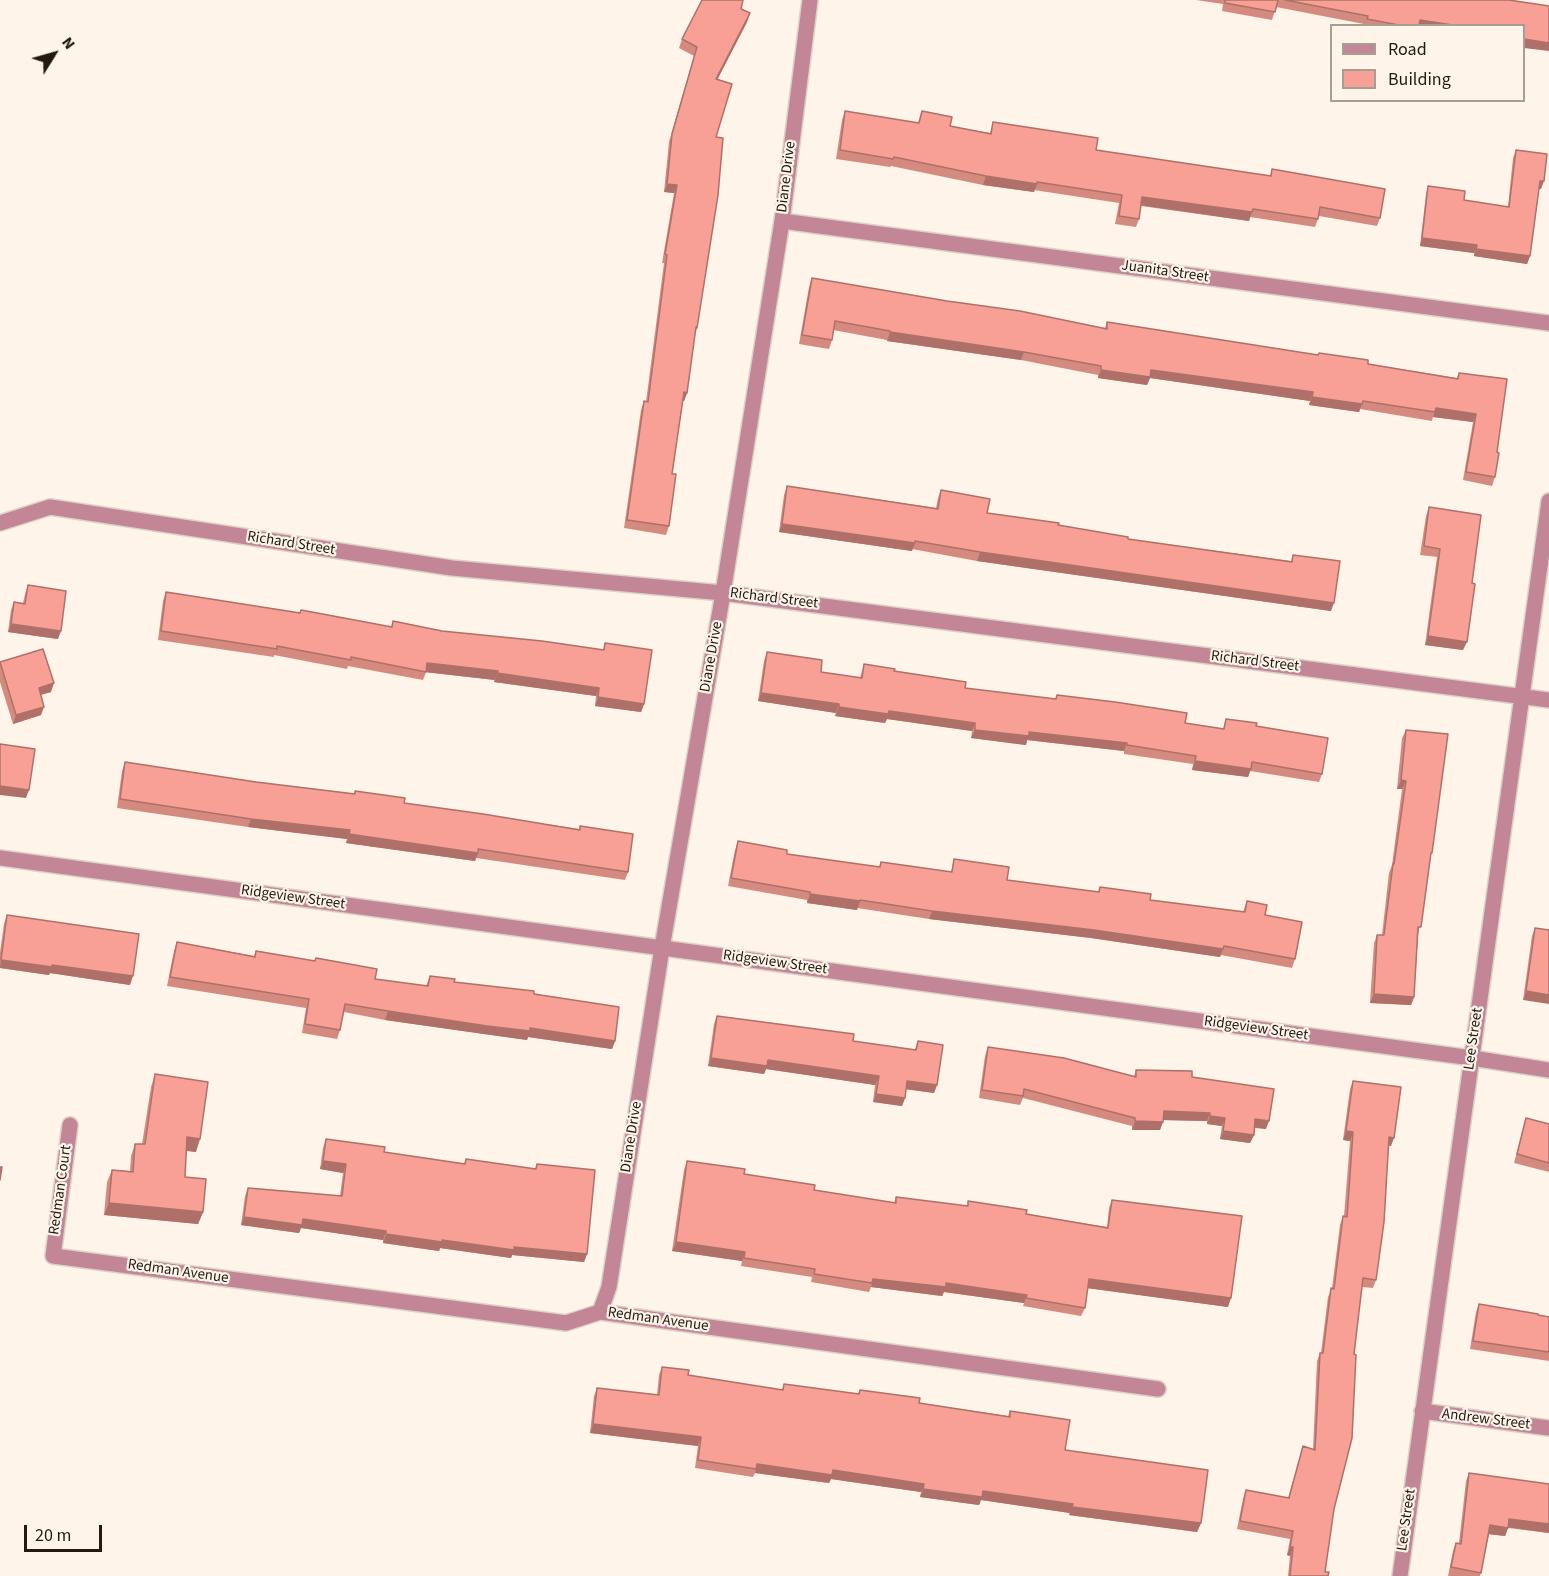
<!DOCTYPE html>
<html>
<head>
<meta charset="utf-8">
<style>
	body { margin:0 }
	#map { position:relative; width:1549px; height:1576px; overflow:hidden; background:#fef4ea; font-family:"Source Sans 3",sans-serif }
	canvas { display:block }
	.legend { position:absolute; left:1330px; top:24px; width:195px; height:78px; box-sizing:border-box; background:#fef4ea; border:2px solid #a69d93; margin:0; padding:8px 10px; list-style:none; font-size:18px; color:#221a11 }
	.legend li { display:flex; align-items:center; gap:12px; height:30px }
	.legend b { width:30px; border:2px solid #a69d93 }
	.north { position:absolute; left:24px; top:24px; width:60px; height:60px; -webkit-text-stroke:4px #fef4ea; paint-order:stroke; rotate:53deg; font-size:16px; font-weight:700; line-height:24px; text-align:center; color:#221a11 }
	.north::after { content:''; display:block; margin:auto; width:21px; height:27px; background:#221a11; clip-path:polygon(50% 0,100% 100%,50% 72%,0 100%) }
	.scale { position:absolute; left:24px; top:1525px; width:78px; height:27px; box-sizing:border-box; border:3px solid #221a11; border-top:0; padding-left:8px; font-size:18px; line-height:21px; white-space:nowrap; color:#221a11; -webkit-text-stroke:4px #fef4ea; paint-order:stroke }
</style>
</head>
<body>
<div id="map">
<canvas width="1549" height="1576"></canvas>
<ul class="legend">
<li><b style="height:8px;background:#c28696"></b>Road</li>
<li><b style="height:16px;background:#f8a095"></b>Building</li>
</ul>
<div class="north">N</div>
<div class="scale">20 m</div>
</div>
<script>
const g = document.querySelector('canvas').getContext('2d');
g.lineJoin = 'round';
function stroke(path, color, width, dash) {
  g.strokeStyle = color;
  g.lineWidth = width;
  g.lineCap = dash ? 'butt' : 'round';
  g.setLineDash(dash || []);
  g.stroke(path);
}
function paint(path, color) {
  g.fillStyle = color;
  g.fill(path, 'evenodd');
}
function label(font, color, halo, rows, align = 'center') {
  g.font = font + ' "Source Sans 3",sans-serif';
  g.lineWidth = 4.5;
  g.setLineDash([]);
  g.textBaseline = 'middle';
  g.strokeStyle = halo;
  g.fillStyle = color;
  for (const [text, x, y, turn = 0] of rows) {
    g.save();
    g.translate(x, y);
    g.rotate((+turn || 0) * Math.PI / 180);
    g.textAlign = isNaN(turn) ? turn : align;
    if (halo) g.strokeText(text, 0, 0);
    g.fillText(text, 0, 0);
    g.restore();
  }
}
const minor = new Path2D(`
	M782,221L1549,323
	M0,523L50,507L452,568L723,593L1549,700
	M70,1125L53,1256L566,1323L600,1312L1158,1389
	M600,1312L609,1287L662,948L723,593L782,221L810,0
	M1422,1411L1549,1428
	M1400,1576L1549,501`);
const tertiary = new Path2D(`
	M0,858L1472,1058L1549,1070`);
stroke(minor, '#dbd1c7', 18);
stroke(tertiary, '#dbd1c7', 18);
stroke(minor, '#c28696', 15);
stroke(tertiary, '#c28696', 15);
paint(new Path2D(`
	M1196,0H1509L1524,26H1364V24L1276,7L1272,20L1222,11L1223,4Z
	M741,9L750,13L747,22L717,80L716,137L697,328L695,335L687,393L684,401H683L672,474L669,526L666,535L624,528L641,410L644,401L646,402L664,263H662L674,193L664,192L669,142L694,56L679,48L682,39Z
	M845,111L918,123L922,111L950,126L990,133L993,122L1096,150L1270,176L1272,169L1380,218L1377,226L1319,216L1315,227L1250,217L1249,221L1141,206L1139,219L1136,227L1115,224L1119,203L1034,190V192L983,185L891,166L890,167L836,159L842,120Z
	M1516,150L1541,189H1539L1530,256L1527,264L1474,256V253L1420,246L1426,194L1428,186L1464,200L1508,207L1513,158Z
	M812,278L1105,328L1107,322L1457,378L1459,373L1497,452L1495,477L1492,486L1463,480L1473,422L1433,417L1432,421L1360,409L1359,412L1309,405L1310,401L1150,378L1147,385L1098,378V375L1021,360L887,341V340L833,330L832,340L829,349L799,344L809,287Z
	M787,486L936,508L938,498L941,490L987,513L1128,539L1291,561L1293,555L1331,611L977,561L912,549V551L779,532L784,495Z
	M1429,507L1472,583L1463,650L1425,645L1437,557L1420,555L1426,516Z
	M28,585L58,639L8,632L11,610L14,602L23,603L25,594Z
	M166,592L391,627L393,621L442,631L603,650L605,643L644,704L641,712L595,706L596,696L494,682L495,680L426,672L423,680L348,666L347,669L274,655V657L158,640L163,601Z
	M767,652L821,672L860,678L864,664L965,688L1055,699L1057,695L1185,723L1223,729L1226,719L1256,726L1322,774L1319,782L1250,771L1248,777L1192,770L1193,764L1124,754V751L1027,740L1026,745L971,738L972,731L887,719L885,723L835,716L836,713L758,701L764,661Z
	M0,662L51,692L41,695V715L13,724L0,682Z
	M1406,730L1430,861L1418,936L1414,997L1411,1005L1370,1003L1374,943L1377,935H1382L1389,873L1392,865L1402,789H1397L1402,738Z
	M125,762L256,782L354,794L355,791L404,803L579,829L580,826L628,872L625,880L476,858L475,861L346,843L347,839L248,827L117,808L122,771Z
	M738,841L787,854L879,867L881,862L951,872L954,859L1007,880L1098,892L1100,887L1150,900L1243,912L1247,901L1265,915L1295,959L1292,968L1221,955L1220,957L1091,938L929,919L857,908V910L807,903V900L728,886L735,850Z
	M7,915L130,985L50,973L49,975L0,968V952L4,924Z
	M1535,928L1549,930L1523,1000L1532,936Z
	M177,942L254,956L256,951L375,979L426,986L430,976L454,982L534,994L615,1041L612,1049L528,1037L527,1040L484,1034L385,1020L344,1012L340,1030L337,1039L302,1033L306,1008L167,986L174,951Z
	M717,1016L853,1041L915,1050L918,1041L937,1085L934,1093L906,1089L905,1098L902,1106L873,1102L875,1085L766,1069L764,1074L708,1066L714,1024Z
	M988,1047L1134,1076L1136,1070L1192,1077L1266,1129L1254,1128V1135L1250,1143L1220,1139L1222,1126L1207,1124V1121L1163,1120L1160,1130H1132V1126L1023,1098L1020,1105L979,1098L985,1056Z
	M155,1074L196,1152L186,1151L185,1177L203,1212L198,1224L104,1215L107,1182L112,1170L130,1171L131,1156L135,1144H142L151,1087Z
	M1353,1081L1391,1146H1389L1376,1280L1373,1288L1362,1287L1325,1572L1328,1576H1288L1290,1556L1287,1555L1290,1539L1237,1529L1243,1499L1246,1490L1288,1498L1303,1446L1313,1449L1317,1361L1320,1353H1321L1328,1297L1332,1288L1340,1225L1343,1216H1344L1350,1141L1343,1140L1350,1089Z
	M1526,1118L1549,1124V1172L1514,1163Z
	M326,1139L384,1152L464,1164L466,1159L535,1169L537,1164L587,1254L584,1262L512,1255L511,1258L440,1248L439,1251L383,1243V1240L301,1228L299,1233L241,1225L245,1196L248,1188L340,1196L343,1173L320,1169L323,1148Z
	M687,1161L814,1190L894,1203L896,1197L967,1206L968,1201L1026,1214L1107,1227L1109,1208L1112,1200L1228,1307L1088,1288L1085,1308L1081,1316L1023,1306L1024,1303L944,1292L942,1296L871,1287L869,1292L811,1282L812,1277L741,1266L742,1261L672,1251L684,1170Z
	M1479,1304L1549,1317V1361L1470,1349L1476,1312Z
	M662,1367L688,1375L782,1390L784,1384L858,1394L860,1390L919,1403L1008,1416L1010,1411L1065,1450L1201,1523L1197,1532L1069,1515L1070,1513L981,1500L979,1505L920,1497L921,1492L831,1479L829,1483L755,1473L753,1477L695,1468L698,1446L590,1433L594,1396L597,1388L657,1395L659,1375Z
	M1469,1473L1549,1533L1508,1528L1505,1536L1489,1534L1480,1576H1448L1453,1551L1456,1543H1459L1466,1481Z`), '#d58a80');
paint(new Path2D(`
	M750,13L747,22L713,88L716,79Z
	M1420,20L1459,26H1418Z
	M1524,39L1549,43V51L1524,48Z
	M986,176L1037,184L1034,192L983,185Z
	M1540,181H1544L1541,189H1537Z
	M667,184L677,185L674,193L664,192Z
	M1142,197L1252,212L1249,221L1139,205Z
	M1422,238L1477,245L1474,253L1420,246Z
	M1476,249L1530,256L1527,264L1474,256Z
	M890,332L1024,352L1021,360L887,341Z
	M1101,370H1151L1313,392L1310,401L1150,378L1147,385L1098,378Z
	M684,392L687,393L684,401H681Z
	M1312,397L1362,404L1359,412L1309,405Z
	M1436,408L1476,414L1473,422L1433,417Z
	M782,524L915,543L912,551L779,532Z
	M980,552L1334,603L1331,611L977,561Z
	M11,624L61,631L58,639L8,632Z
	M1428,636L1467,642L1463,650L1425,645Z
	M427,663L498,671L495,680L424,672Z
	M497,673L599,688L596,696L494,682Z
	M54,683L51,692L36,696L39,688Z
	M761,693L839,704L836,713L758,701Z
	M598,697L644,704L641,712L595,706Z
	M44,707L41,715L13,724L16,715Z
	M839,707L889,711L975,723L972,731L887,719L885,723L835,716Z
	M975,730L1029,732L1127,743L1124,751L1027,740L1026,745L971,738Z
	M1195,761L1251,769L1248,777L1192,770Z
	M1401,780L1406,781L1402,789H1397Z
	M0,786L29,790L26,798L0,795Z
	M251,819L350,830L347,839L248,827Z
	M349,834L478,853L475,861L346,843Z
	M810,894L860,901L857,910L807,903Z
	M932,911L1094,930L1223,949L1220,957L1091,938L929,919Z
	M1,960L52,965L133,976L130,985L50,973L49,975L0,968Z
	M1526,991L1549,995V1004L1523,1000Z
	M1374,994L1414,997L1411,1005L1370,1003Z
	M388,1011L530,1028L615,1041L612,1049L528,1037L527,1040L484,1034L385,1020Z
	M711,1058L768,1060L879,1076L875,1085L766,1069L764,1074L708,1066Z
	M907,1081L937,1085L934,1093L904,1089Z
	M876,1094L905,1098L902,1106L873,1102Z
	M1164,1111L1210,1113L1207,1121L1161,1120Z
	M1210,1116L1225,1118L1222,1126L1207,1124Z
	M1255,1119L1269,1121L1266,1129L1252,1127Z
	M1135,1121L1163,1122L1160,1130H1132Z
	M1223,1131L1254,1135L1250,1143L1220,1139Z
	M1346,1131L1353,1132L1350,1141L1343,1140Z
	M187,1137L200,1139L196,1152L182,1150Z
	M1389,1137L1394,1138L1391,1146H1386Z
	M323,1161L346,1164L343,1173L320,1169Z
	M109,1203L203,1212L198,1224L104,1215Z
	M244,1217L303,1219L386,1231L383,1240L301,1228L299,1233L241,1225Z
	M386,1234L514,1247L587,1254L584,1262L512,1255L511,1258L440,1248L439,1251L383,1243Z
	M676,1242L745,1252L742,1261L672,1251Z
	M873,1279L946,1283L1027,1295L1024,1303L944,1292L942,1296L871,1287Z
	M1089,1279L1231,1298L1228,1307L1086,1288Z
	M593,1424L701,1437L698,1446L590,1433Z
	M757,1464L833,1470L924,1484L921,1492L831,1479L829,1483L755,1473Z
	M923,1489L983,1491L1073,1504L1070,1513L981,1500L979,1505L920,1497Z
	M1072,1507L1201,1523L1197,1532L1069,1515Z
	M1509,1519L1549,1524V1533L1506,1527Z
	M1490,1525L1508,1528L1505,1536L1487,1534Z
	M1290,1547H1293L1290,1556L1287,1555Z`), '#ae7068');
const building = new Path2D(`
	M702,0H743L741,9L750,13L716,79L732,84L716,137L723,138L718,195L697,328L696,327L687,393L684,392L672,474H676L669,526L627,520L644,401L648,402L667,255L665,254L677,185L667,184L672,134L697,47L682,39Z
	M1225,0H1278L1275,12L1225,3Z
	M1285,0H1509L1549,6V43L1524,39V26H1459L1420,20L1419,26H1404L1367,19L1368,16Z
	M845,111L919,123L922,111L952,117L950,126L991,134L993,122L1098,138L1096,150L1271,176L1272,169L1385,189L1380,218L1320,207L1318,219L1253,209L1252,212L1142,197L1139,219L1119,216L1122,195L1037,182V184L986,176L894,157L893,159L840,150Z
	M1516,150L1547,154L1544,181H1540L1530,256L1476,249L1477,245L1422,238L1428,186L1465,191L1464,200L1509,207Z
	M812,278L947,301L1020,311L1107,329V322L1318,355L1319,353L1368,360V364L1458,379L1459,373L1507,379L1497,452L1499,453L1495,477L1466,472L1476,414L1436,408L1435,412L1363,401L1362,404L1312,397L1313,392L1151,370L1150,377L1101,370V366L1024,352L890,332V331L835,321L832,340L802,335Z
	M787,486L938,509L941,490L990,499L987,513L1059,523L1058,525L1128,537V539L1292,562L1293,555L1340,561L1334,603L980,552L915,541V543L782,524Z
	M1429,507L1481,515L1472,583L1475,584L1467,642L1428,636L1440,549L1424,546Z
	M28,585L66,591L61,631L11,624L14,602L25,604Z
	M166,592L300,613L301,610L392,627L393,621L442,631L542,641L604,650L605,643L652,650L644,704L598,697L599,688L497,673L498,671L427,663L426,672L351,657V660L277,646V649L161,631Z
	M43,649L54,683L39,688L44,707L16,715L0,662Z
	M767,652L822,660L821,672L862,678L864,664L895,669L894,671L966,682L965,688L1056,699L1057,695L1115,702L1187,713L1185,723L1224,729L1226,719L1257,723L1256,726L1328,738L1322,774L1252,762L1251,769L1195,761L1196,756L1127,745V743L1029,732V736L975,730V723L889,711L888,714L839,707V704L761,693Z
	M1406,730L1448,734L1432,853H1431L1421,927H1418L1414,997L1374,994L1377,935H1384L1393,864H1394L1406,781L1401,780Z
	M0,744L35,749L29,790L0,786Z
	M125,762L256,782L355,794V791L405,798L404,803L483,814L580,830V826L633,834L628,872L478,849V853L349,834L350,830L251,819L120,799Z
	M738,841L787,850V854L880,867L881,862L952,872L954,859L1009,867L1007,880L1099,892L1100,887L1151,894L1150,900L1245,912L1247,901L1267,905L1265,915L1302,922L1295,959L1224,946L1223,949L1094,930L932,911L860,900V901L810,894V892L731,878Z
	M7,915L139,934L133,976L52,965V967L1,960Z
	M1535,928L1549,930V995L1526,991Z
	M177,942L255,957L256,951L315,961L316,958L377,969L375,979L428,986L430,976L455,979L454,982L534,991V994L619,1007L615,1041L530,1028V1031L487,1026L388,1011L345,1004L340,1030L305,1024L309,999L170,977Z
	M717,1016L854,1034L853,1041L916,1050L918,1041L943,1045L937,1085L907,1081L905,1098L876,1094L879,1076L768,1060L767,1066L711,1058Z
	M988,1047L1064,1058L1136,1077V1070L1192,1071V1077L1274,1089L1269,1121L1255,1119L1254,1135L1223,1131L1225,1118L1210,1116V1113L1164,1111L1163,1122L1135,1121V1118L1024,1089L1023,1096L982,1090Z
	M155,1074L208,1082L200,1139L187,1137L185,1177L206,1179L203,1212L109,1203L112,1170L133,1172L135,1144H145Z
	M1353,1081L1401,1087L1394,1138L1389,1137L1384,1222L1376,1280L1363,1278L1354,1354L1356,1355L1352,1438L1334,1509L1325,1572H1329L1328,1576H1290L1293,1547H1290L1293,1531L1240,1521L1246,1490L1289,1498L1303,1446L1315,1450L1320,1353H1323L1331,1288L1334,1289L1343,1216L1347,1217L1353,1132L1346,1131Z
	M1526,1118L1549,1124V1163L1517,1154Z
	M326,1139L385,1147L384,1152L465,1164L466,1159L536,1169L537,1164L595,1170L587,1254L514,1247V1250L442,1240V1242L386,1234V1231L303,1219L302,1225L244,1217L248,1188L342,1196L346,1164L323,1161Z
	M687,1161L745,1169L744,1174L815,1185L814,1190L896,1203V1197L968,1206V1201L1027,1210L1026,1214L1108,1228L1112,1200L1242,1216L1231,1298L1089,1279L1085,1308L1026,1298L1027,1295L946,1283V1287L873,1279L872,1283L814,1274L815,1269L744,1258L745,1252L676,1242Z
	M0,1167H2L0,1180Z
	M1479,1304L1538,1314V1315L1549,1317V1352L1473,1341Z
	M662,1367L689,1370L688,1375L783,1390L784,1384L859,1394L860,1390L920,1398L919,1403L1010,1417V1411L1070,1420L1065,1450L1208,1470L1201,1523L1072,1507L1073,1504L983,1491L982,1497L923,1489L924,1484L833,1470L832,1475L757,1464L756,1469L698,1460L701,1437L593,1424L597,1388L659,1395Z
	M1469,1473L1549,1484V1524L1509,1519L1508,1528L1490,1525L1481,1573L1451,1567L1456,1543L1461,1544Z`);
paint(building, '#f8a095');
stroke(building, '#ae7068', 1.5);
label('15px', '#221a11', '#fef4ea', [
	["Diane Drive",787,177,-83],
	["Juanita Street",1165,272,8],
	["Richard Street",291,544,9],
	["Richard Street",774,599,7],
	["Diane Drive",712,657,-80],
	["Richard Street",1255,662,7],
	["Ridgeview Street",293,898,8],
	["Ridgeview Street",775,963,8],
	["Ridgeview Street",1256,1029,8],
	["Lee Street",1474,1039,-82],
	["Diane Drive",632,1137,-81],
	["Redman Court",61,1190,-82],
	["Redman Avenue",178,1272,8],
	["Redman Avenue",658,1320,8],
	["Andrew Street",1486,1420,7],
	["Lee Street",1407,1520,-82]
]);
</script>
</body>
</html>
